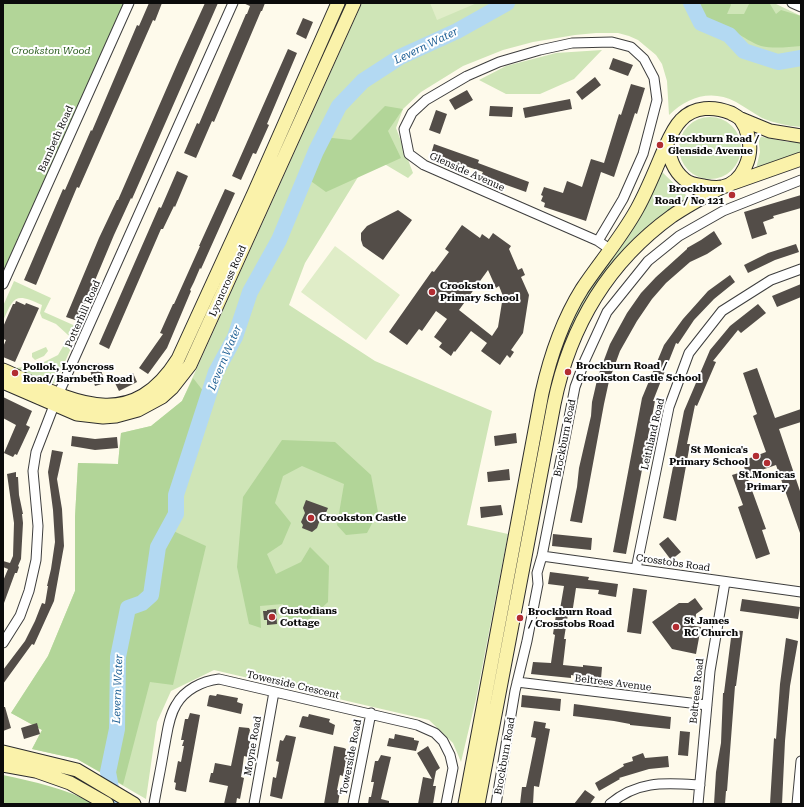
<!DOCTYPE html>
<html>
<head>
<meta charset="utf-8">
<style>
	body { margin:0 }
	#map { position:relative; width:804px; height:807px; overflow:hidden; background:#fefaeb; font-family:"Roboto Serif",serif }
	canvas { display:block }
	.frame { position:absolute; inset:0; border:4px solid #0b0b0b; pointer-events:none }
</style>
</head>
<body>
<div id="map">
<canvas width="804" height="807"></canvas>
<div class="frame"></div>
</div>
<script>
const g = document.querySelector('canvas').getContext('2d');
g.lineJoin = 'round';
function paint(path, color) {
  g.fillStyle = color;
  g.fill(path, 'evenodd');
}
function stroke(path, color, width, dash) {
  g.strokeStyle = color;
  g.lineWidth = width;
  g.lineCap = dash ? 'butt' : 'round';
  g.setLineDash(dash || []);
  g.stroke(path);
}
function label(font, color, halo, rows, align = 'center') {
  g.font = font + ' "Roboto Serif",serif';
  g.lineWidth = 4;
  g.setLineDash([]);
  g.textBaseline = 'middle';
  g.strokeStyle = halo;
  g.fillStyle = color;
  for (const [text, x, y, turn = 0] of rows) {
    g.save();
    g.translate(x, y);
    g.rotate((+turn || 0) * Math.PI / 180);
    g.textAlign = isNaN(turn) ? turn : align;
    if (halo) g.strokeText(text, 0, 0);
    g.fillText(text, 0, 0);
    g.restore();
  }
}
paint(new Path2D(`
	M343,3H348L263,192L260,190Z
	M362,3H774L801,16V127C788,126 774,123 762,118C753,113 745,107 736,102C711,89 688,97 669,115L667,81L662,64L656,55L638,40L629,36L618,33H596L575,35L533,42L503,50L463,66L421,92L403,109L396,128L413,173L408,178L371,156L305,263L289,305L375,361L492,411L467,525L508,534L476,699L461,762L453,743L429,720L214,670L171,691L157,722L146,799L77,759L32,749L42,730L11,713L48,656L75,591V517L78,463L118,464L121,433L151,426L182,401Z
	M602,50L574,79L540,94H506L479,80L506,66L556,53Z
	M679 148a31 31 0 1 1 62 0a31 31 0 1 1-62 0Z
	M758,136L788,142H801V154L756,169L760,152Z
	M661,171L689,198L687,201L662,216L564,346H561L567,328L579,305Z
	M14,281L51,298L44,312L80,328L75,338L68,335L56,324L42,318L40,313L42,305C16,293 14,295 3,321V306Z
	M65,343L72,346L56,382L51,385L3,365V363L16,368L38,365L58,355Z
	M46,347L48,351L44,356L35,360L32,357V353Z`), '#cfe5b7');
paint(new Path2D(`
	M3,3H125L3,272Z
	M696,3H730L731,5L727,14H744L749,4L751,3H767L770,4L776,14L781,10L801,16V46C788,47 774,49 761,46C752,43 744,37 736,33C714,24 708,26 696,3Z
	M385,106L403,109L388,131L401,158L326,192L308,179L323,137L351,140Z
	M193,378L204,392L169,529L206,546L173,685L150,682L123,785L77,759L32,749L42,730L11,713L48,656L75,591V517L78,463L118,464L121,433L151,426L182,401Z
	M282,440L335,442L371,475L378,512L367,533L346,535L337,525L344,484L302,466L283,476L275,503L291,523L282,544L267,554L276,574L301,562L310,547L329,566L328,602L302,626L286,627L283,604L260,606L261,628L249,624L237,567L243,497Z
	M3,775C34,782 66,788 94,804H3Z`), '#b2d598');
paint(new Path2D(`
	M430,3H477L437,20Z
	M335,246L400,295L366,340L301,292Z`), '#e0edc8');
stroke(new Path2D(`
	M691,3L701,23L729,35L744,51L778,62L801,58
	M114,804L108,772L117,729L118,657L128,608L142,603L151,595L158,547L176,514V495L216,372L235,337L250,292L279,240L316,151L339,106L363,81L400,57L457,31L507,3`), '#b3d9f2', 16);
paint(new Path2D(`
	M149,3H162L155,21L153,20L79,188L77,187L36,285L24,280L63,189L65,190L91,130L92,131L137,25L139,26Z
	M205,3H218L132,199L131,198L114,235L78,321L66,317L99,238L117,200H118L179,60Z
	M243,3H265L262,11H261L214,122L212,121L196,158L184,153L197,123L199,124L246,14H247L250,6Z
	M303,18L313,22L306,39L296,34Z
	M288,49L297,53L267,124L269,125L256,154L253,153L241,180L232,176Z
	M613,58L633,65L628,76L609,69Z
	M595,77L601,85L582,100L576,92Z
	M631,84L645,88L637,114L635,113L614,177L601,172L586,221L544,207L545,203L541,201L543,196L541,195L544,187L563,193L567,181L582,187L591,159L604,163L619,114L621,115Z
	M467,90L473,100L455,110L449,100Z
	M570,99L572,109L525,118L523,108Z
	M490,106L513,107L512,117L489,116Z
	M436,110L447,114L440,134L429,130Z
	M434,144L479,160L478,163L529,182L526,192L481,176L483,172L431,154Z
	M177,171L188,176L175,207L174,206L163,229H161L109,349L99,344L159,207L161,208Z
	M225,189L235,193L201,269L200,268L194,282L190,290L191,291L167,348L148,374L139,368L163,334L160,333L173,304H174L200,246H199Z
	M801,195V208L773,216L774,218L763,222L767,234L752,239L744,212Z
	M398,210L412,220L383,260L363,246L361,240V233L367,226Z
	M462,225L480,238L482,234L489,239L493,233L511,246L509,249L518,270L522,268L525,275L521,277L529,295L523,333L511,350L514,352L510,358L507,355L500,365L481,351L487,343L471,331L455,352L454,351L451,356L439,347L442,343L434,337L447,319L436,311L422,331L419,329L407,345L389,332L432,271L434,272L449,252L445,249ZM488,270L496,288L499,286L503,296L498,327L492,336L459,310Z
	M714,231L722,244L707,254L690,262L666,283L652,299L637,321L620,351L609,381L604,404L582,523L570,521L577,487L579,468L591,416L592,402L598,376L610,344L627,313L641,293L656,277L687,249V248L701,240Z
	M796,244L799,252L775,260L748,273L744,265L768,253Z
	M730,275L735,282L714,299L694,320L678,344L676,343L653,401H655L626,554L613,552L642,398L664,345L683,319L708,291Z
	M801,284V297L777,307L772,296Z
	M16,301L25,305L26,303L39,308L15,362L3,357V347L6,340L3,339V327L13,304H15Z
	M758,304L766,313L741,333L738,330L713,361L716,362L697,406L695,405L687,444H690L676,521L663,518L684,411L710,350L730,326Z
	M99,363L105,383L95,386L89,367Z
	M757,368L775,418L801,409V422L779,429L801,494V533H800L776,465L747,475L742,461L766,452L753,416L757,414L743,373Z
	M133,373L137,382L119,391L114,381Z
	M3,397L32,411L26,425L30,427L17,455L15,454L13,457L4,453L16,425L3,418Z
	M516,433L517,443L495,446L494,436Z
	M72,436L95,439L117,437L118,448L95,450L71,446Z
	M52,450L63,452L57,479L62,509L64,546L54,601L34,645L32,644L3,684V670L25,641L35,621L42,603L45,604L48,586H47L51,569L55,542L53,510L48,472Z
	M509,469L510,480L488,482L487,472Z
	M745,471L766,529L762,530L770,554L756,559L738,507L743,505L732,475Z
	M16,472V477H18L19,495L23,514H22L23,523L21,559L18,566L19,567L17,573H15L4,603L3,581L8,569L3,567V561L10,563L13,556L14,523L7,474Z
	M306,500L328,508L325,515L322,514L317,528L312,532L302,528L303,525L301,522L305,513L303,508Z
	M501,505L503,515L481,518L480,507Z
	M553,534L592,538L591,550L552,546Z
	M668,537L681,552L671,560L659,544Z
	M550,572L589,577L588,580L618,584L616,597L598,594L599,590L576,588L572,614H568L564,639H566L563,665L583,667V665L602,667L601,679L571,675V678L531,674L533,662L551,663L555,635L553,634L556,615H559L564,586L548,584Z
	M633,588L647,590L641,634L627,632Z
	M695,598L703,609L696,614L695,626L701,627L696,654L672,649L652,622L679,603H688Z
	M742,599L800,607L798,619L740,611Z
	M276,609L277,624L267,625V620H264L263,611H267V610Z
	M732,630L743,631L736,686H735L727,791H726L725,804H714L716,772L721,743L723,693H724Z
	M786,638L798,641L790,686L785,741L782,804H770L774,738L776,739L780,684Z
	M217,694L238,698L237,702L243,704L241,714L207,706L209,696L210,695L216,696Z
	M522,695L561,699L560,711L521,707Z
	M574,704L671,717L670,729L630,725V724L614,721L573,716Z
	M3,707H5L11,728L3,731Z
	M190,713L200,715L186,792L176,790L175,789L176,783L174,782L178,761L181,762L184,746H182L184,740H181L185,719H188Z
	M309,714L330,719L329,722L335,725L333,735L299,727L302,717L303,716L308,717Z
	M534,721L546,723L545,728L550,729L539,787L534,786L533,804H520L522,787H526L536,738L531,737Z
	M37,723L40,734L24,739L21,728Z
	M239,727L249,728L250,730L249,735L251,736L248,757L244,756L242,771L241,777L244,778L240,799L237,798L236,804H224L228,786L209,782L211,773H213L215,763L231,766Z
	M680,731L690,732L688,756L678,755Z
	M395,734L414,738V740L419,741L416,751L387,746L389,738L394,739Z
	M286,735L296,737L282,799L270,796L273,777L276,778L279,762L276,761L280,740L283,741Z
	M334,746L344,748L346,749L345,755H347L343,776L340,775L337,790L340,791L338,804H324Z
	M428,746L440,768L436,771L433,786H436L433,804H418L423,777L432,779L417,753Z
	M643,753L645,758L668,756L669,767L649,769L619,778L620,779L599,791L595,783L624,766L623,764L633,761L632,757Z
	M381,755L391,757L381,799L389,801V804H368L369,797H371L374,782H371L375,761H378Z
	M585,790L595,797L590,804H574Z`), '#534d48');
const street = new Path2D(`
	M792,3L801,7
	M598,241L623,199L643,154L657,100L654,78L644,59L631,47L612,42L572,43L540,50L499,62L467,76L426,100L412,113L404,129L409,154L424,165L598,241L611,250
	M3,284L129,3
	M542,556L801,592
	M636,569L669,407L689,353L722,311L771,280L801,269
	M3,643L20,616L29,591L36,560L38,526L33,471L36,452L58,395L233,3
	M517,682L707,705
	M154,804C157,786 161,768 164,749C167,735 168,718 176,705C184,690 202,681 219,679L417,725L435,733L443,741L450,755L453,768L446,804
	M254,804L274,692
	M353,804L371,713
	M496,804L515,691L527,641L538,584L537,573L542,556L575,387L585,360L607,312L648,261L679,236L723,211L801,180
	M610,804C638,780 665,783 700,785
	M698,804L710,671L725,582
	M797,804L801,761`);
const secondary = new Path2D(`
	M741,119L770,131L801,136
	M733,183L801,159
	M3,370C69,399 129,437 178,359L254,193L338,3
	M3,382L77,414L103,417L116,416L138,410L162,397L172,388L190,365L354,3
	M3,752L77,770L134,804
	M3,765L36,771L70,783L107,804
	M465,804L542,393C550,357 562,321 582,289C600,262 621,238 637,209C647,191 655,171 663,152C668,141 673,128 681,120C694,106 714,106 731,113C734,115 739,117 741,120C744,124 747,131 748,136C754,155 743,183 722,187C716,188 709,187 704,186C697,185 689,184 684,179C673,170 670,158 667,145
	M478,804L554,404C570,326 607,263 672,216C688,205 705,196 722,187`);
stroke(street, '#3e3e3e', 11);
stroke(secondary, '#2d2d2d', 15);
stroke(street, '#fff', 9);
stroke(secondary, '#faf2aa', 13);
for (const [x, y, r, color] of [
	[660,145,4,"#b22d32"],
	[732,195,4,"#b22d32"],
	[432,292,4,"#b22d32"],
	[568,372,4,"#b22d32"],
	[15,373,4,"#b22d32"],
	[756,456,4,"#b22d32"],
	[767,463,4,"#b22d32"],
	[311,518,4,"#b22d32"],
	[272,617,4,"#b22d32"],
	[520,618,4,"#b22d32"],
	[676,627,4,"#b22d32"]
]) {
  const dot = new Path2D();
  dot.arc(x, y, r, 0, 2 * Math.PI);
  g.fillStyle = color;
  g.fill(dot);
  stroke(dot, '#fff', 1.5);
}
label('italic 10px', '#2c5e20', '#fff', [
	["Crookston Wood",51,51]
]);
label('10px', '#0b0b0b', '#fff', [
	["Barnbeth Road",56,139,-66],
	["Glenside Avenue",467,172,24],
	["Lyoncross Road",228,281,-66],
	["Potterhill Road",83,314,-66],
	["Leithland Road",653,434,-77],
	["Brockburn Road",565,438,-79],
	["Crosstobs Road",673,563,8],
	["Beltrees Avenue",613,683,7],
	["Towerside Crescent",293,685,13],
	["Beltrees Road",697,691,-84],
	["Moyne Road",253,746,-80],
	["Brockburn Road",505,756,-80],
	["Towerside Road",351,757,-79]
]);
label('bold 10px', '#0b0b0b', '#fff', [
	["Brockburn Road /",668,139],
	["Glenside Avenue",668,151],
	["Brockburn",724,189,"right"],
	["Road / No 121",724,201,"right"],
	["Crookston",440,286],
	["Primary School",440,298],
	["Brockburn Road /",576,366],
	["Crookston Castle School",576,378],
	["Pollok, Lyoncross",23,367],
	["Road/ Barnbeth Road",23,379],
	["St Monica's",748,450,"right"],
	["Primary School",748,462,"right"],
	["St.Monicas",767,475,"center"],
	["Primary",767,487,"center"],
	["Crookston Castle",319,518],
	["Custodians",280,611],
	["Cottage",280,623],
	["Brockburn Road",528,612],
	["/ Crosstobs Road",528,624],
	["St James",684,621],
	["RC Church",684,633]
], 'left');
label('italic 11px', '#1d5f94', '#fff', [
	["Levern Water",426,46,-26],
	["Levern Water",225,358,-67],
	["Levern Water",118,689,-88]
]);
</script>
</body>
</html>
